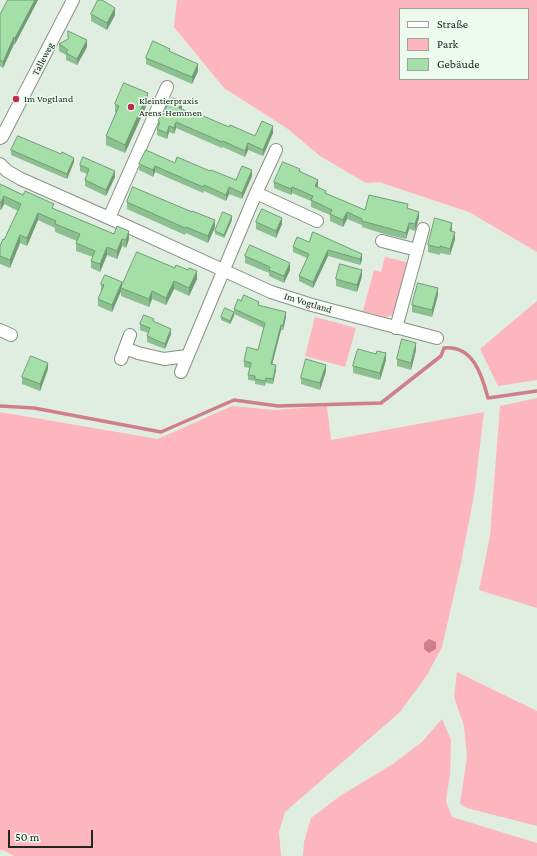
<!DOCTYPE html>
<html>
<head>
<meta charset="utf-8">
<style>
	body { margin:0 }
	#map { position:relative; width:537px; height:856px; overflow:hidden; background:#e0ede1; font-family:"Crimson Pro",serif }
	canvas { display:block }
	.legend { position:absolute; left:399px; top:8px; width:130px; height:72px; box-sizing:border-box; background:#edfaee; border:1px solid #9ba59c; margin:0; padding:5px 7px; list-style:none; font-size:12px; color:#212621 }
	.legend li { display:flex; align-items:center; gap:8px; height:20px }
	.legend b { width:20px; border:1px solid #9ba59c }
	.scale { position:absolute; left:8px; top:830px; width:85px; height:18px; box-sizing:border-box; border:2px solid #212621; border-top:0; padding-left:5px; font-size:12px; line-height:14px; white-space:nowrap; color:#212621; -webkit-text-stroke:3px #edfaee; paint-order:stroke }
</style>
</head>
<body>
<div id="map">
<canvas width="537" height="856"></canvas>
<ul class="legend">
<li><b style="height:5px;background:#fff"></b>Straße</li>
<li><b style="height:11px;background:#feb6be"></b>Park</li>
<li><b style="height:11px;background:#a3dfa7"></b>Gebäude</li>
</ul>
<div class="scale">50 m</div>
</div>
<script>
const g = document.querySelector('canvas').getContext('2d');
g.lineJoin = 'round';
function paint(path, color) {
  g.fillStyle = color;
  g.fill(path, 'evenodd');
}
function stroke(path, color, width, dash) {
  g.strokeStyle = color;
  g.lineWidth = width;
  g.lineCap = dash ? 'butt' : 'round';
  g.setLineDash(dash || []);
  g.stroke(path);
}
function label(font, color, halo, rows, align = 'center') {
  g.font = font + ' "Crimson Pro",serif';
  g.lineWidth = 3;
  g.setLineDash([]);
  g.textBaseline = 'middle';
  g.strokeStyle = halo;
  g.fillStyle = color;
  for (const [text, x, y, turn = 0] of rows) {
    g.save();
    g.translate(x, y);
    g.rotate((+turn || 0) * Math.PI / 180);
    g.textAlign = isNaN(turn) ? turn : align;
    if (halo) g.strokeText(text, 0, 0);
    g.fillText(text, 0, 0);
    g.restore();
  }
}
paint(new Path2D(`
	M177,0H537V252L469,212L379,182L366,183L320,156L288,129L224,88L174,27ZM400,9H528V79H400Z
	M385,257L410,263L396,314L386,317L363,311L374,270L381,272Z
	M537,301V380L498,386L480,349Z
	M315,317L356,328L345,367L305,356Z
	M537,398V608L479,590L490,536L500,406Z
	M232,406L275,410L327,406L331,440L484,412L474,495L460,568L442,647L427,675L400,712L285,812L279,832L281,856H14L3,850H0V412L158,439Z
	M457,672L537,711V826L467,808L460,804L467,757L464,726L454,697Z
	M442,719L451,740L450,774L446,801L452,817L537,843V856H303L304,842L311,818L340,796L393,764L422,742Z`), '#feb6be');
paint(new Path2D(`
	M429,639L436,642V649L429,653L424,649V643Z`), '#ce7f89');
stroke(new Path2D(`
	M0,406L34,408L161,432L234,400L278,406L381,403L441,356L444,348C473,345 482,375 488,398L537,391`), '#ce7f89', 3.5);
const minor = new Path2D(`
	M0,138L2,137L73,0
	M0,164L7,171L21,179L109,218L271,292L312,305L437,338
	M256,193L317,221
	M109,218L167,87
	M382,241L417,250
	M396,328L423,229
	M0,330L11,335
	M125,348L138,353L164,359L187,356
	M121,359L130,335
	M181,372L256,193L276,150`);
stroke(minor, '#869186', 14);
stroke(minor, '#fff', 12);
paint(new Path2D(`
	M38,0L15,44H14L3,68L0,66V15Z
	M91,14L115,15L107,30L91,21Z
	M59,44L87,47L77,65L66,60V55L59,51Z
	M170,52L198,71L192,84L146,64V58Z
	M148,102L125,153L106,145V136L116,113L115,112V104Z
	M182,108L181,109L195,115L255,136L273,133L263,156L248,150L245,157L223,147L222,148L176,128L174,134L169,132L167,139L157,135V129L158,126V121L164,113Z
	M11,150L74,162L67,179L11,155Z
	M175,163L210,171L236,180L252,176L242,199L229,194L226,201L204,191L203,193L155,172L153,177L139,170V164Z
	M80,165L115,177L106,196L85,186V180L87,174L80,171Z
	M300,171L318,186L317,187L326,194L365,210L408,209L419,218L415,231L409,229L406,239L384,234L362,227V225L347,219L343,227L330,221V215L311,207V201L292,193L291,195L274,188V182Z
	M0,184L54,209L114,234L129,239L126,248L122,246L117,259L107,255L100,272L91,268V261L93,257L76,251V243L77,241L55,232V228L38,220L27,246L20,243L10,268L0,264V246L4,240L18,211L4,204L1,210H0Z
	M127,202L215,227L208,243L186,233L185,235L127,209Z
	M232,220L224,238L215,234V231Z
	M256,222L282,224L276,238L256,229Z
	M452,230L451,231L455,239L450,255L440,253V255L428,252V245Z
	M313,232L362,260L360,265L328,256L313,288L299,281V276L307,258L293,252V247L309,242Z
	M245,256L290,270L284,283L269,276V273L245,263Z
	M362,276L357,292L336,286V279Z
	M197,279L189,296L174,289L166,305L152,299L149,307L121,296V291L112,312L98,306V299L102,291L101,290V284L122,286Z
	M438,295L432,317L412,312V305Z
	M241,301L259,305L286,317L283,330H281L272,364L276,370L273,384L266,383L265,386L255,384V381L248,380V375L250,368L244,367V361L258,350L264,328L234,314V316L230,324L221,320V317L234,312V309Z
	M154,322L171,334L165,349L147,342V336L148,333L140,330V324Z
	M416,350L411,370L397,366V359Z
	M386,360L380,380L353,373V366Z
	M48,369L40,391L22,384V377Z
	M326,371L320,390L301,384V378Z`), '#8cc090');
paint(new Path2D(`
	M35,0H38L15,44V38Z
	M115,8V15L107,30V23Z
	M14,37V44L3,68V62Z
	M87,40V47L77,65V59Z
	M198,64V71L192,84V77Z
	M148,93V102L125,153V145Z
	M182,101V108L179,114V108Z
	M176,122V128L174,134V128Z
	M169,126V132L167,139V133Z
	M273,126V133L263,156V150Z
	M248,143V150L245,157V151Z
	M74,158V162L67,179V174Z
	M155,166V172L153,177V170Z
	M252,170V176L242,199V193Z
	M115,171V177L106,196V190Z
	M318,180V186L315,192V186Z
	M229,187V194L226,201V195Z
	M292,187V193L291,195V189Z
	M4,196V204L1,210V202Z
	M347,212V219L343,227V220Z
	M419,212V218L415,231V224Z
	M38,213V220L27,246V238Z
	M232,216V220L224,238V235Z
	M282,218V224L276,238V231Z
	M215,220V227L208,243V236Z
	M409,223V229L406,239V233Z
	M452,223V230L450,237V231Z
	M129,231V239L126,248V240Z
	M455,232V239L450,255V249Z
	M20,235V243L10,268V260Z
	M122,239V246L117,259V251Z
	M107,247V255L100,272V264Z
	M328,250V256L313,288V282Z
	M362,254V260L360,265V259Z
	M290,263V270L284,283V276Z
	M362,270V276L357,292V285Z
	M197,271V279L189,296V288Z
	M174,281V289L166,305V298Z
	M122,282V288H121V291L112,312V305Z
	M438,288V295L432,317V310Z
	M152,291V299L149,307V299Z
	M234,312V316L230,324V321Z
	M286,312V317L283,330V325Z
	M281,325V330L271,369V364Z
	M171,329V334L165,349V344Z
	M416,343V350L411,370V363Z
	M386,353V360L380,380V373Z
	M48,363V369L40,391V384Z
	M276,365V370L273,384V379Z
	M326,365V371L320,390V383Z`), '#729c75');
const building = new Path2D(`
	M8,0H35L15,38L14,37L3,62L0,60V15Z
	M98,0H102L115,8L107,23L91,14Z
	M68,31L87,40L77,59L66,53L68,50L59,44L68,39Z
	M153,41L170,49L169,51L198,64L192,77L146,58Z
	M124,83L148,93L125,145L106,136L119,106L115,104Z
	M173,98L182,101L179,108L195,115L196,113L229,127L230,125L255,136L262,121L273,126L263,150L248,143L245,151L223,141L222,142L176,122L174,128L169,126L167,133L157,129L160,122L158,121L162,112L164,113L168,103L170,104Z
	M18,136L61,154L62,152L74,158L67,174L11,150Z
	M146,150L175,163L177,157L210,171L211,170L236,180L242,166L252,170L242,193L229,187L226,195L204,185L203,187L155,166L153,170L139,164Z
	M83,157L115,171L106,190L85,180L89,169L80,165Z
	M283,162L300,169L299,171L318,180L315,186L326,191L325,193L365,210L369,195L408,204L407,208L419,212L415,224L409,223L406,233L362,221V219L347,212L343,220L330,214L332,210L311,200L313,196L292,187L291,189L274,182Z
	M0,184L23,195L25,191L54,204L52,208L114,234L117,226L129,231L126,240L122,239L117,251L107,247L100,264L91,261L95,251L76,243L80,234L55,224L56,221L38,213L27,238L20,235L10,260L0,256V246L3,239L4,240L21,204L4,196L1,202H0Z
	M133,187L192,212V211L215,220L208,236L186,227L185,228L127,202Z
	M262,209L282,218L276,231L256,222Z
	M223,212L232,216L224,235L215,231Z
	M435,218L452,223L450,231L455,232L450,249L440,246V248L428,245Z
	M313,232L362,254L360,259L328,250L313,282L299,276L309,254L293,247L297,237L309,242Z
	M250,245L290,263L284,276L269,270L270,267L245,256Z
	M137,252L175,268L176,265L188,270L189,268L197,271L189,288L174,281L166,298L152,291L149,299L121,288Z
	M340,264L362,270L357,285L336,279Z
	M105,275L122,282L112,305L98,299L104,285L101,284Z
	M418,283L438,288L432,310L412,305Z
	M244,295L259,302L258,305L286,312L283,325H281L271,364L276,365L273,379L266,378L265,381L255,379V376L248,375L251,363L244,361L247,347L258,350L265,323L234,309L238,299L241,301Z
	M225,308L234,312L230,321L221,317Z
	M144,315L154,319L153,321L171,329L165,344L147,336L150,328L140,324Z
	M402,339L416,343L411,363L397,359Z
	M358,349L376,354L377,351L386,353L380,373L353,366Z
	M31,356L48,363L40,384L22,377Z
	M306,359L326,365L320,383L301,378Z`);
paint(building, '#a3dfa7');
stroke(building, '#729c75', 1);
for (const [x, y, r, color] of [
	[16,99,4,"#bc2c51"],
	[131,107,4,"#bc2c51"]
]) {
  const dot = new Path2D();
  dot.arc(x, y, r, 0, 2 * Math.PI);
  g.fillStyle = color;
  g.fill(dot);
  stroke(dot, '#edfaee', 1.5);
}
label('10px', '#212621', '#edfaee', [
	["Talleweg",43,59,-63],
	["Im Vogtland",308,303,17]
]);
label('10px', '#212621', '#edfaee', [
	["Im Vogtland",24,99],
	["Kleintierpraxis",139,101],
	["Arens-Hemmen",139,113]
], 'left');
</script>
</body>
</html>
